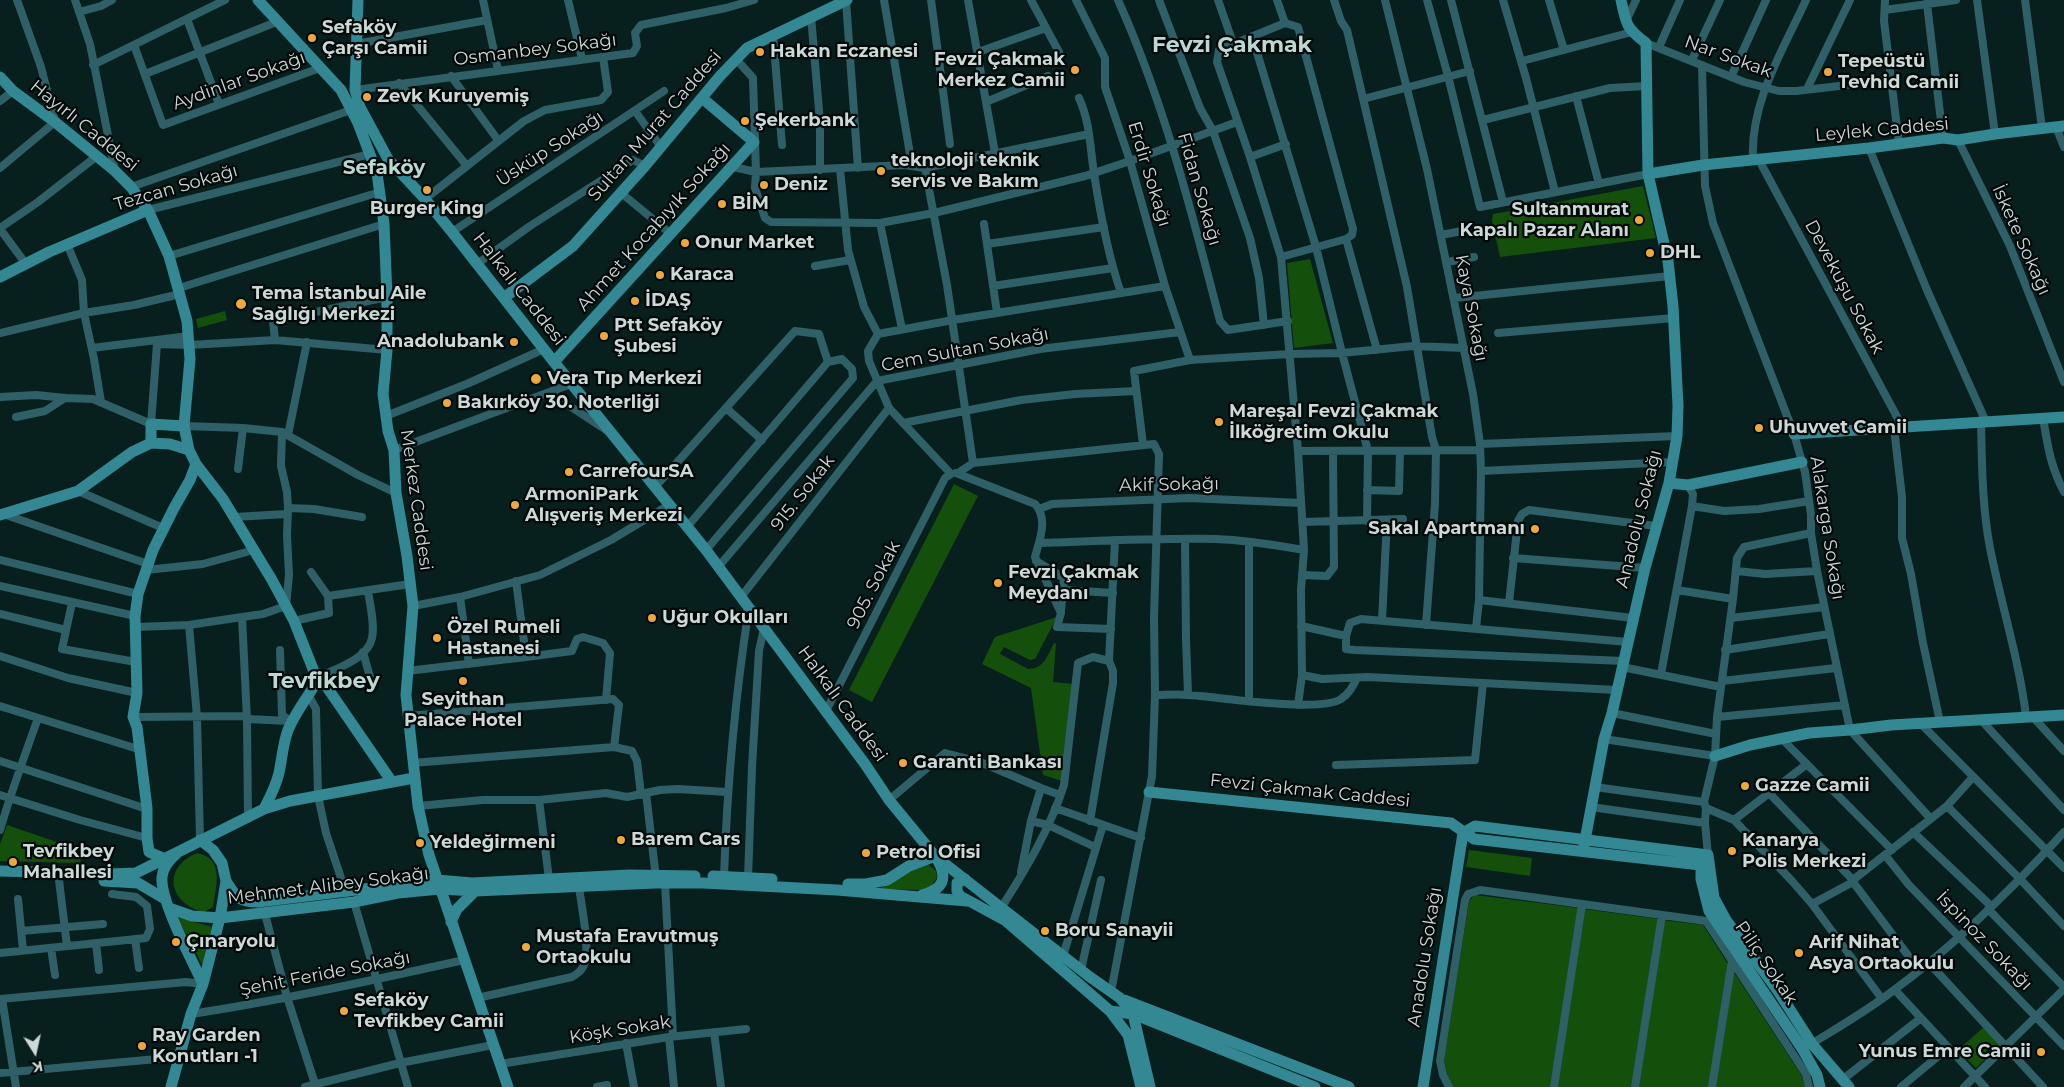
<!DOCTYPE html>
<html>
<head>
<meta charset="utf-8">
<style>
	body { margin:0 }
	#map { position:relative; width:2064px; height:1087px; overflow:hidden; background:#07201d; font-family:Montserrat,sans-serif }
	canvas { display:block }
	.north { position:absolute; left:10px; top:1027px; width:50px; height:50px; -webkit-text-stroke:4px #020807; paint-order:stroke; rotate:170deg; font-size:14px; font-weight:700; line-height:20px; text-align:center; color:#cbd9d7 }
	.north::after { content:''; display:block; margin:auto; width:18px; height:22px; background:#cbd9d7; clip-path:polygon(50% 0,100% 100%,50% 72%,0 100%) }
</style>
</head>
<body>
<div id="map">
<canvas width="2064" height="1087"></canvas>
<div class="north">K</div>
</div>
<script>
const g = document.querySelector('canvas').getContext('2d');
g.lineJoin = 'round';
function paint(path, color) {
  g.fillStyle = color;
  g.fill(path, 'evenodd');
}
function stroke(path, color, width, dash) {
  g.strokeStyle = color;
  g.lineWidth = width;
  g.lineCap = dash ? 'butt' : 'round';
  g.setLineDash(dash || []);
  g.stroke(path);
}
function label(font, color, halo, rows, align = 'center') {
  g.font = font + ' Montserrat,sans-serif';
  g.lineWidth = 4.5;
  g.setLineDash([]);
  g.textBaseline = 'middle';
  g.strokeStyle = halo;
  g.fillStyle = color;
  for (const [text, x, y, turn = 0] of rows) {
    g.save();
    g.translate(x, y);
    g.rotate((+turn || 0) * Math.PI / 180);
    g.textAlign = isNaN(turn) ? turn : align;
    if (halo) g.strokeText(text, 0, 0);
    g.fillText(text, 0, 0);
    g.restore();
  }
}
paint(new Path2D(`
	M1643,186L1656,238L1500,257L1492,221L1493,214Z
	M1310,259L1333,343L1294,348L1287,263Z
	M225,311L227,320L198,328L196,319Z
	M954,484L978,496L872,702L849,690Z
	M1057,617L1035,659L1030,660L1004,647L1000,654L1028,669C1044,669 1048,655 1054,643L1056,644L1053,682L1073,684L1062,781L1043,775L1031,688L982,664L995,637Z
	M7,825L83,851L80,863L0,861V844Z
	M1469,850L1532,858L1530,876L1466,867Z
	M197,853C225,858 216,887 213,907L204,912C169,904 161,868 197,853Z
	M928,864L936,871L937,877L931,887L921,890L879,889L919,866Z
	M1475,895L1579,908L1551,1087H1453L1447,1074L1444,1060L1469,901Z
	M1584,909L1659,919L1633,1087H1557Z
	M177,917L212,927L203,966Z
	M1663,920L1703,925L1728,964L1709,1087H1637Z
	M1733,971L1802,1076L1805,1087H1715Z
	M1985,1026L2001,1044L1976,1068L1958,1050Z`), '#14500b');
stroke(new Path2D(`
	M75,0L90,44L115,171
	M483,0L498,70
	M568,0L582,59
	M884,0L912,166
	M931,0L950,144
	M968,0L995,153
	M1031,0L1059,52
	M1076,0L1105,58V87L1130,161L1165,286L1190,360
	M1118,0C1164,102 1192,213 1220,321L1228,330L1288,321
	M1159,0L1200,108L1213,131L1250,238L1259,278L1264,325
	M1218,0L1233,43
	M1277,0L1285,23
	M1334,0L1341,21L1347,30L1407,287L1432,437L1436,450L1435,504L1426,625
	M1385,0L1427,169L1473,394L1480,444L1481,471L1479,600L1476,628
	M1427,0L1448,76L1480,207L1648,174
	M1451,0L1503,202
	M1503,0L1526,78L1555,192
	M1549,0L1564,50
	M1885,0L1884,21L1899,144
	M1928,0L1927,4L1943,138
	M1977,0L1995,134
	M2025,0L2042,128
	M846,1L858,168
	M1885,10L1956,0
	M79,12L101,6L112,0
	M811,16L820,122V170
	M187,19L219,104
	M1626,21L1636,0
	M773,34L782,145
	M1252,36L1316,247L1342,353L1368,451L1367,521
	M1646,43L1744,82L1779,91H1796L1891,80
	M356,44L487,20
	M134,45L163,125L320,68
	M1659,47L1680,0
	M978,52L1046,28
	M736,59L753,78L756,172L755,188L765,218L771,222L880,223L934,213L1085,176L1130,161L1237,122
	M1692,60L1720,0
	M1522,61L1632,32
	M93,65L225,0
	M1702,65L1705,186L1713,223L1794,434L1805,472L1811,515V533L1817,571L1850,730L1930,818
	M145,74L279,21
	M451,76L498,140
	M1731,77L1766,0
	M399,83L467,166
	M1807,89L1850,0
	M355,90L633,53L637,46L635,33L641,25L726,8L754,0
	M1576,96L1599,184
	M1079,98C1090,122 1090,147 1094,173C1100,213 1108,255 1121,293
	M1363,99L1470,71
	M0,101L13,91
	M986,102L1048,76
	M635,111L661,147
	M1483,120L1610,88L1647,86
	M2056,127L2064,147
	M1958,140L2010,246L2064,382
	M1869,148L1927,290L1986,422
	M1250,157L1286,144
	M1753,159C1750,102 1783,50 1806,0
	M1759,160L1903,428
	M733,167L756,172L905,165L925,168L1089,134
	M0,168L55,122L41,67L17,0
	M925,168L947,285L973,463
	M840,169L848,250L864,307L878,334
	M131,187L351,110
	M620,192L671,234
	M425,199L524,121L545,110L601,100L608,92L603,57
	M148,210L370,154
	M880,223L902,329
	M984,224L997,313
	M0,228L38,202L97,156
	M0,229L26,264
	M452,232L664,91
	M1441,235L1467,230
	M1346,239L1377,350
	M67,244L82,280L84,313L94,359L101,402
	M987,244L1104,227
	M169,256L380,192
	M1281,257L1346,239L1352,235L1353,229L1298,27L1285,23L1219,50L1217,62L1250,157L1281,257L1298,451L1304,550L1301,590L1302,675L1298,705
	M1447,262L1474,257
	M477,264L530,226L633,160L645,166
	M815,266L850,260
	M993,286L1113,268
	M179,288L384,224
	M1454,298L1670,276
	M0,333L84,313L134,305L180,294
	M1498,333L1674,318
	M275,340L387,350
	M92,348L189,336
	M546,394L556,397L606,430
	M0,397L36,395L65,398L93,399L151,424L157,344L190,345L275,340L273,321L387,297
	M726,408L762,440
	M386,416L469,383L544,349
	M16,417L45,411L65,398
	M2043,418C2048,447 2050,465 2064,492
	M1981,422C1982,464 1982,506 1990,548C2001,604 2019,659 2026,716
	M903,423L1021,400L1075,394L1136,391
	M184,426L243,428L282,432L358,475L396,493
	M1894,428L1902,497V538L1911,574L1923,643L1940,722
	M288,435L307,342
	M1480,444L1677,436
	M1143,445L1134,371L1190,360L1290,354L1342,353L1413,346L1464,348
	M394,450L571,384
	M1298,451L1480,450
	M238,469L243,428
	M1481,471L1673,462
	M956,473L1035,504C1049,519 1039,541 1035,557L1061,613L1057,627L1111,629
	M958,473L973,463L1154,444L1159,454L1154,618L1155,695
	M951,474L889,408L869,361L868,351L878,334L953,320L1165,286
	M655,487L795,331L819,334L828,362
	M1367,490L1399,491L1400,451
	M78,491L163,528
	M1692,506L1724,511L1759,509L1809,501
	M288,508L314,509L362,517
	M1039,509L1052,504L1189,498L1301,503
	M3,514L148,564
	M234,517L287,514
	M1302,522L1403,519
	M687,527L828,362L842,359L852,369L853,378L706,550
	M1185,539L1186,639L1188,695
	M1040,543C1099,541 1158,538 1216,539C1246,540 1275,545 1304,550
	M1513,558L1645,568
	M0,560L138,594
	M1036,561L1064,578L1061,611
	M719,566L877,381L1040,349L1180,332
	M146,570L203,564L254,550
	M1737,571L1765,574L1817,571
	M311,572L328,596
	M1302,575L1327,576L1334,567L1333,451
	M0,586L135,616
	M1064,590L1113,593
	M1677,590L1733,599
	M328,596L410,584
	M460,597L469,664
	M741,597L889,408
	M1479,600L1633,618
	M72,603L62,649L136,662
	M1509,603L1518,521L1522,514L1529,510L1656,526
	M413,606L460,597L540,575L611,540L669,505
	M0,614L66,630
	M242,617L263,614L286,606L289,575L287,535L288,508L287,492L281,466L282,432
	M1731,618L1824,607
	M1382,620L1387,520
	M294,621L329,613L328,596
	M189,625L197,717L200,840
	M1301,626L1346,636
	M136,627L189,625L242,617L247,719L248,819
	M280,650L282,715L292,722
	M1725,650L1829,634
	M363,652L370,677
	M0,656L68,678L137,693
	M526,657L572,651L577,639L583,637L603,643L610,653L606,700
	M1109,661L1115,540
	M1624,661L1355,650L1346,649V636L1350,623L1361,619L1628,642
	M1622,667L1721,687
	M407,671L526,657L516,581
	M1661,674L1692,506L1693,494L1688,485
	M1302,675L1322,679L1368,677L1616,690
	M320,677C336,668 368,659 372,638C375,624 370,605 368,591
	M1722,681L1836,668
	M309,696L316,709L318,796L326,833L346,893
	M1249,700V542
	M0,706L138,749
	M826,711L945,478L951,474
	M1612,713L1716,734
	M408,716L613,699L619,705L614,747
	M133,717L246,716
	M1717,717L1845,705
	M2033,717L2064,751
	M247,719L290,721
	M1981,720L2064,810
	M1920,723L2064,868
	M1781,738L1892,850
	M1604,739L1715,756
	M0,761L147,809
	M412,763L614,747L632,751L637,761L641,795
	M1336,765L1475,760L1483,683
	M1595,787L1704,802
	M1041,788L1060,795
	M1768,792L1853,880
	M646,793L656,878
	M0,795L80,820L147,838
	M539,800L549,879
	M889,800L945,753L980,762L1041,788L1031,821L1021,872
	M418,806L483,800H539L606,793L627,797L660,790L678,789L727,792
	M1947,806L2020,879L2064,926
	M1591,807L1705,823L1706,808L1704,802L1715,756L1717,717L1733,599L1737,558L1744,547L1811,533
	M1055,808L1141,838
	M1706,808L1734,820L1792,881L1812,904L1882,999
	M1734,820L1807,764
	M1031,821L1048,825L1095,847
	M1705,823L1708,855
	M0,830C11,792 25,755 38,718
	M1913,832L1991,906
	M1885,855L1909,885L2064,1046
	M724,877C727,786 735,697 749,608
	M748,878L752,767L759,651L764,628
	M59,880L67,946
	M1853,882L1919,970
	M665,883L673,1036
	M18,899L23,950
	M354,902L408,1087
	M1812,904L1853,882V880L1947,806L1973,777
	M1001,908C1026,869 1050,829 1064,785L1078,663L1093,657L1109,661L1113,671V683L1090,821
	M1988,909L2064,987
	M265,914L287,997L316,1087
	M21,931L103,924
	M135,939L139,968
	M96,943L99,970
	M51,948L55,975
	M0,953L146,938L150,929L147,906L136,897L112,894
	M1063,956L1103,825
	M1929,963L2043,1087
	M1081,970L1101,880
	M1895,990L1985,1087
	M1111,992L1152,776L1155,695C1166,695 1178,694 1189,695C1219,697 1320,713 1341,699C1349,694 1353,686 1357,678
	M477,998L572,977C578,973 583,970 585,962C590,948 581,903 579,887
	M0,999L186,982L203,984
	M2,999L16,1087
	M191,1014C283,1000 374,980 464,960
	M714,1032L721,1087
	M669,1037L674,1087
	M626,1043L634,1087
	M1808,1046C1837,1028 1867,1011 1894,990C1957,944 2012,889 2064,832
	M500,1064L669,1037L746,1029
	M0,1073L180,1057
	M1842,1080L1921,1018
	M305,1087L400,1063L493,1045
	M597,1087L607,1085
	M1449,1087L1443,1075L1440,1061L1465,900L1468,894L1480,890L1706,921L1806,1074L1809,1087
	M1554,1087L1582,904
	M1635,1087L1662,915
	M1712,1087L1732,961
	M1901,1087L1948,1048
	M1964,1087L2064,989`), '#306067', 8);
stroke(new Path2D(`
	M258,0L341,90L358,123L377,173L384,224L387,297V350L383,394L388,431L394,450L396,493L407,556L413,606L406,695L418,806L429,855L508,1087
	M358,0L355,90L360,107L388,159L425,199L452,232L554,362L706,550L865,764L889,800L935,856L1090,977L1120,998L1133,1014L1150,1087
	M0,77L13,91L55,122L115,171L131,187L148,210L169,256L187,321L190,359L184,426L189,450L196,464L223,499L272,580L294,621L315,674L320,677L392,782
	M1648,174L1703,165L1869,148L1943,138L1958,140L1995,134L2064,126
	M0,277L49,252L148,210
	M505,297L573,246L645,166L720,76L747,48L847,0
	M554,362L754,142L702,98
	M1794,434L2064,417
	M151,443V424L184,426
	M1669,483L1688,485L1802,462
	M0,515L78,491L132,452L151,443L170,444L189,450
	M1715,756L1750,745L1809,733L1850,730L1891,725L2064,715
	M1149,792L1451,823L1474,839L1709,866
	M264,809C270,797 276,786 279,773C282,759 283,743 288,730C296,711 309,695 320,677
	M1583,851L1604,739L1612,713L1645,568L1669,483L1677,436L1678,406L1673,306L1668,261L1648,174L1646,43C1626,28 1626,24 1621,0
	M176,854C169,860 163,867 162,877C160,901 192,960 203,984
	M163,858L149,852L147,838V808L137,727L133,717L137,693L135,616L138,594L153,550L174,508L190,480L196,464
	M1701,860V879L1709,911L1803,1050L1817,1075L1820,1087
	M0,871L110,874L136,873L264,809L290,801L414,778
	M713,876L772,879
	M965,879L957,883V891L960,896L1006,921L1110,1011L1128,1035L1141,1087
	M104,881L138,883L165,899
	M226,881C236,897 238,902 258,902L437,880L472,883L629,875L695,876
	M848,884H866L887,880L909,866L935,856
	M922,895C944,889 948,878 937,859
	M169,908L192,916L220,918L354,902L398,893L440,889L475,891L656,883H703L837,890L967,901
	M451,922L457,909L475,891
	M1124,1000L1349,1087
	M1110,1011L1133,1014L1315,1087
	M171,1087L191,1014L203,984L220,918L226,881L222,863L213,850L200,840
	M1423,1087L1463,833L1475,826L1708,855L1714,898L1726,920L1778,991L1812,1044L1849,1087`), '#348894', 11);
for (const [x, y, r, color] of [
	[312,38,5,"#eda83b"],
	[760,52,5,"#eda83b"],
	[1075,70,5,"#eda83b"],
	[1828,72,5,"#eda83b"],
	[367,97,5,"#eda83b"],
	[745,121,5,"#eda83b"],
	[881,171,5,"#eda83b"],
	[764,185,5,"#eda83b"],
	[427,190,5,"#eda83b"],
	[722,204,5,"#eda83b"],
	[1639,220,5,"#eda83b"],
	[685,243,5,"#eda83b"],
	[1650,253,5,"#eda83b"],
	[660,275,5,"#eda83b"],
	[635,301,5,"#eda83b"],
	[241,304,6,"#eda83b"],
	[604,336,5,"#eda83b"],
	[514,342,5,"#eda83b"],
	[536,379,6,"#eda83b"],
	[447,403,5,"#eda83b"],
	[1219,422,5,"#eda83b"],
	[1759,428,5,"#eda83b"],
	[569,472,5,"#eda83b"],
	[515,505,5,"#eda83b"],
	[1535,529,5,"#eda83b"],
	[998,583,5,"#eda83b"],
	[652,618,5,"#eda83b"],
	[437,638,5,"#eda83b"],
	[463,681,5,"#eda83b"],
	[903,763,5,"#eda83b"],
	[1745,786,5,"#eda83b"],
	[621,840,5,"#eda83b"],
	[420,843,5,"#eda83b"],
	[1732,851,5,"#eda83b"],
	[866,853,5,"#eda83b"],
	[13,862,5,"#eda83b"],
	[1045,931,5,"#eda83b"],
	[176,942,5,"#eda83b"],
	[526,947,5,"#eda83b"],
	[1799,953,5,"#eda83b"],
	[344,1011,5,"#eda83b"],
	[142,1046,5,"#eda83b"],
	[2041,1052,5,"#eda83b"]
]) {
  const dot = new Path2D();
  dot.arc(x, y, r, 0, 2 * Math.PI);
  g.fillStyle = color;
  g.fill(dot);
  stroke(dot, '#020807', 2);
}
label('bold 18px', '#cbd9d7', '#020807', [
	["Sefaköy",322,28],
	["Çarşı Camii",322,49],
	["Hakan Eczanesi",770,52],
	["Fevzi Çakmak",1065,60,"right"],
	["Merkez Camii",1065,81,"right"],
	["Tepeüstü",1838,62],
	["Tevhid Camii",1838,83],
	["Zevk Kuruyemiş",377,97],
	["Şekerbank",755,121],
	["teknoloji teknik",891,161],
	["servis ve Bakım",891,182],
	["Deniz",774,185],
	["BİM",732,204],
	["Burger King",427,209,"center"],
	["Sultanmurat",1629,210,"right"],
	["Kapalı Pazar Alanı",1629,231,"right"],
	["Onur Market",695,243],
	["DHL",1660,253],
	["Karaca",670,275],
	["Tema İstanbul Aile",252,294],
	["Sağlığı Merkezi",252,315],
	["İDAŞ",645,301],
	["Ptt Sefaköy",614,326],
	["Şubesi",614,347],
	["Anadolubank",504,342,"right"],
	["Vera Tıp Merkezi",547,379],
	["Bakırköy 30. Noterliği",457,403],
	["Mareşal Fevzi Çakmak",1229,412],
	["İlköğretim Okulu",1229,433],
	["Uhuvvet Camii",1769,428],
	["CarrefourSA",579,472],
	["ArmoniPark",525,495],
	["Alışveriş Merkezi",525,516],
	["Sakal Apartmanı",1525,529,"right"],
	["Fevzi Çakmak",1008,573],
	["Meydanı",1008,594],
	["Uğur Okulları",662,618],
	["Özel Rumeli",447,628],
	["Hastanesi",447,649],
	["Seyithan",463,700,"center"],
	["Palace Hotel",463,721,"center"],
	["Garanti Bankası",913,763],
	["Gazze Camii",1755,786],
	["Barem Cars",631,840],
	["Kanarya",1742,841],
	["Polis Merkezi",1742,862],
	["Yeldeğirmeni",430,843],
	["Tevfikbey",23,852],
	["Mahallesi",23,873],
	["Petrol Ofisi",876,853],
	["Boru Sanayii",1055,931],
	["Mustafa Eravutmuş",536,937],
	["Ortaokulu",536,958],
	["Çınaryolu",186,942],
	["Arif Nihat",1809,943],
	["Asya Ortaokulu",1809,964],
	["Sefaköy",354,1001],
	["Tevfikbey Camii",354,1022],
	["Ray Garden",152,1036],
	["Konutları -1",152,1057],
	["Yunus Emre Camii",2031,1052,"right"]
], 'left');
label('18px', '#cbd9d7', '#020807', [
	["Osmanbey Sokağı",535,50,-7],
	["Nar Sokak",1728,57,20],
	["Aydinlar Sokağı",239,81,-20],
	["Hayırlı Caddesi",84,126,39],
	["Sultan Murat Caddesi",655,126,-49],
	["Leylek Caddesi",1882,130,-5],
	["Üsküp Sokağı",550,149,-33],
	["Erdir Sokağı",1149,174,73],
	["Tezcan Sokağı",176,188,-16],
	["Fidan Sokağı",1199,189,74],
	["Ahmet Kocabıyık Sokağı",654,227,-48],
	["İskete Sokağı",2021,240,66],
	["Devekuşu Sokak",1844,287,62],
	["Halkalı Caddesi",519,289,52],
	["Kaya Sokağı",1471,308,79],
	["Cem Sultan Sokağı",965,350,-11],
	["Akif Sokağı",1169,485,-1],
	["915. Sokak",803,493,-52],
	["Merkez Caddesi",416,500,82],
	["Anadolu Sokağı",1639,519,-76],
	["Alakarga Sokağı",1827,528,81],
	["905. Sokak",874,585,-63],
	["Halkalı Caddesi",842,704,54],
	["Fevzi Çakmak Caddesi",1310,791,6],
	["Mehmet Alibey Sokağı",328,886,-7],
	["İspinoz Sokağı",1984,941,46],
	["Anadolu Sokağı",1425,957,-81],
	["Piliç Sokak",1766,963,56],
	["Şehit Feride Sokağı",325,974,-11],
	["Köşk Sokak",620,1030,-9]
]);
label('bold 20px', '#bbd8d3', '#020807', [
	["Sefaköy",384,168]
]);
label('bold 22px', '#bbd8d3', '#020807', [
	["Fevzi Çakmak",1232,46],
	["Tevfikbey",324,682]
]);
</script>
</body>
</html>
